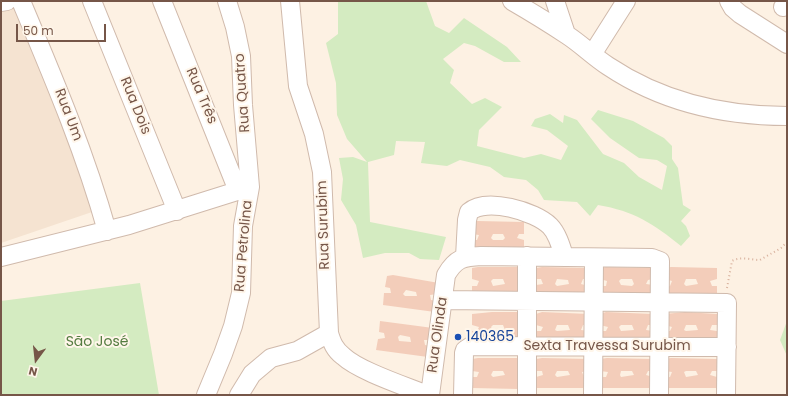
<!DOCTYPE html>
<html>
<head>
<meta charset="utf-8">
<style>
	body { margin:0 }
	#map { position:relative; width:788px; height:396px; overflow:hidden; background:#fdf1e3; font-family:Poppins,sans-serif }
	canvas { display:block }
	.frame { position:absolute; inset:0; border:2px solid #765648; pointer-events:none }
	.north { position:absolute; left:16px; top:340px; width:40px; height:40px; -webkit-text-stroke:3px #fff6ea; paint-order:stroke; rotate:195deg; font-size:11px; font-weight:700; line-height:16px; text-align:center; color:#765648 }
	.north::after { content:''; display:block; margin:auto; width:14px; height:18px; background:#765648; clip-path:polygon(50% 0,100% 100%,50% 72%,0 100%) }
	.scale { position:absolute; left:16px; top:24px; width:90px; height:18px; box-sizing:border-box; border:2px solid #765648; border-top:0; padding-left:5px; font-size:12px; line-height:14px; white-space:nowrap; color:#765648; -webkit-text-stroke:3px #fff6ea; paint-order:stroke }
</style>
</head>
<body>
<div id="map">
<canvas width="788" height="396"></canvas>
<div class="frame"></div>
<div class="north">N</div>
<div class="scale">50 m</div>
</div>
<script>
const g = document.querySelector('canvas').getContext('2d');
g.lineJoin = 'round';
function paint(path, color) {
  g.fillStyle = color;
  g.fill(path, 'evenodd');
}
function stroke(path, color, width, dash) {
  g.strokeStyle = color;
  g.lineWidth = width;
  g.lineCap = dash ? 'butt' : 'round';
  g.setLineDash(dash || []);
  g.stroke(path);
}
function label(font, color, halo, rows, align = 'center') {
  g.font = font + ' Poppins,sans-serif';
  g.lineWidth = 4;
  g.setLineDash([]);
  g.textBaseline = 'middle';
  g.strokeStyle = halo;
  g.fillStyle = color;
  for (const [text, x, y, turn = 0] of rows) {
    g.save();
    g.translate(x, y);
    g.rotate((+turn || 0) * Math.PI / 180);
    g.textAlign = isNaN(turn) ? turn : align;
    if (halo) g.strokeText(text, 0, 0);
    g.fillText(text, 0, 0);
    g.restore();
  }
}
paint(new Path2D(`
	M1,1H11L47,68L92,212L1,243Z`), '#f5e3d1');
paint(new Path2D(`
	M338,1H426L435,26L449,33L464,18L507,47L521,62H504L475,46L464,43L443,59L454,70L450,83L472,104L485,98L502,107L479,130L477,146L524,158L541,154L561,160L568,146L547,130L531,126L535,119L550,114L563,123L564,115L577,120L603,154L624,163L639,177L662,190L667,166L657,160L639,158L610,138L591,119L598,110L633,121L664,138L672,146V159L678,168L683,205L691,210L681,221L686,226L690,236L681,246C654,224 634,211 598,205L590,216L577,202L544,200L538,190L526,180L504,177L490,167L460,160L447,166L421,163L425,142L396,141L394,155L368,162L370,222L446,237L439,260L420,259L409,253H385L363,258L356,225L341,200L343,179L339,158L353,157L367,162L347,139L337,115L336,83L326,43L338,34Z
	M140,283L159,395H1V301Z
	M787,321V356L780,340Z`), '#d4ebc1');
paint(new Path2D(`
	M477,221L524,222V234H519L517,238L524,240V251H472V240H477L479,235L472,234L471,222ZM493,234H503L505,238L503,240H493L491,238Z
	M478,267H518L519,281H517V284H519L524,297H472V286H477L479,281L472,279V268ZM493,279H503L505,284L493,286L491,281Z
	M542,267L589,268V279H583L581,284L589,286V297H536V285L543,284L541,279H536V268ZM557,279L568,280L569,284L557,286L555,284Z
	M606,267L653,268V279L648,280L646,284L653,285V297H600V286H606L607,281L600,279V268ZM621,279H632L634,284L632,286L621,285L619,281Z
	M671,267L717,268V279L710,281L712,286H717V297L671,298L665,286H670L672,281L665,279V268ZM686,279H696L698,284L686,286L684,284Z
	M393,275L439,283L437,294L430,295L431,300L436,301L435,312L383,305L384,293H391L390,288L385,287L387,276ZM406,290L416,292L417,296H405L403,294Z
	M492,312H518L519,327H517V330H519L524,343H472V331H477L479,327L472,325V314ZM493,325H503L505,330L493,331L491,327Z
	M542,312L589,314V325H583L581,330L589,331V343H536V331H541L543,327L536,325V314ZM557,325H568L570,330L557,331L555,330Z
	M606,312L653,314V325H648L646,330L653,331V343H600V331H606L608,327L600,325V314ZM621,325H632L634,330L621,331L619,327Z
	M685,312L717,314V325H712L710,330L717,331V343L671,344L665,331H670L672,327L665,325V314ZM686,325H696L698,330L686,331L684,330Z
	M380,321L433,328L431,340H424L425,345L430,346L428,357L376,350L378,339L385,338L384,333L379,332ZM400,335L410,337L411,342L399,341L398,337Z
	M478,358H518L519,389L472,388V377H477L479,372L472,371V359ZM493,371H503L505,375L493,377L491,375Z
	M542,358L589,359V371L582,372L584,377H589V388H536V377L543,375L542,371H536V359ZM557,371H568L570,375L557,377L555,375Z
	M607,358L653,359V371H648L646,375L653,377V388H601V377H606L608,372L600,371V359ZM621,371H632L634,375L621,377L620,375Z
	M671,358L717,359V371H712L710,375L717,377V388H665V377H670L672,372L665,371V359ZM686,371H696L698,375L686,377L684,372Z`), '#f3cdba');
const minor = new Path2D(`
	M21,1C53,77 85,152 107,231
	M92,1L177,211
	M162,1L238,191
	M290,1L298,86L314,134L322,172L329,333C332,343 335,350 343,356C359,371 405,386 427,395
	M512,1C531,12 549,23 567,35C581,44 594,57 608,66C662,102 723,116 787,116
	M555,1L566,34
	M729,1L733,8L740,14L787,44
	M1,2L7,1
	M783,7L787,2
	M593,53L626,1
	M1,257L129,225L250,187
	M465,257L467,220L469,212C486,197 535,211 550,226C557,233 561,246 564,256
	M443,300L727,303L726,395
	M206,395L223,354L233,326L241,293L243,226L250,187L243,105L241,56L235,27L227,1
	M239,395L252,374L271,358L297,351L329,333
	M430,395L446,275C456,258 463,257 481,256L652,258L660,261L659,395
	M463,395L464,353L465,350L471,346L727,347
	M527,395V256
	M593,395L594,258`);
stroke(minor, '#d0baac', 20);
stroke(new Path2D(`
	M727,288L732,261C741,256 751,260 760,260L781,248L787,242`), '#d8b19d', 2, [1, 3]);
stroke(minor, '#fff', 18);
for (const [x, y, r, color] of [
	[458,337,4,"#1a4fb4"]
]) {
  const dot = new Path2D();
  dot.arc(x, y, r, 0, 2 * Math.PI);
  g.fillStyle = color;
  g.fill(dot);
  stroke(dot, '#fff6ea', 1.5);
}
label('14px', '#765648', '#fff6ea', [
	["Rua Quatro",243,93,-94],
	["Rua Três",201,96,67],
	["Rua Dois",135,106,68],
	["Rua Um",68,115,69],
	["Rua Surubim",324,225,-92],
	["Rua Petrolina",244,246,-85],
	["Rua Olinda",438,335,-82],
	["Sexta Travessa Surubim",607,346]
]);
label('14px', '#164399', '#fff6ea', [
	["140365",466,337]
], 'left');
label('14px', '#547c40', '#fff6ea', [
	["São José",97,342]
]);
</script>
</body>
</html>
